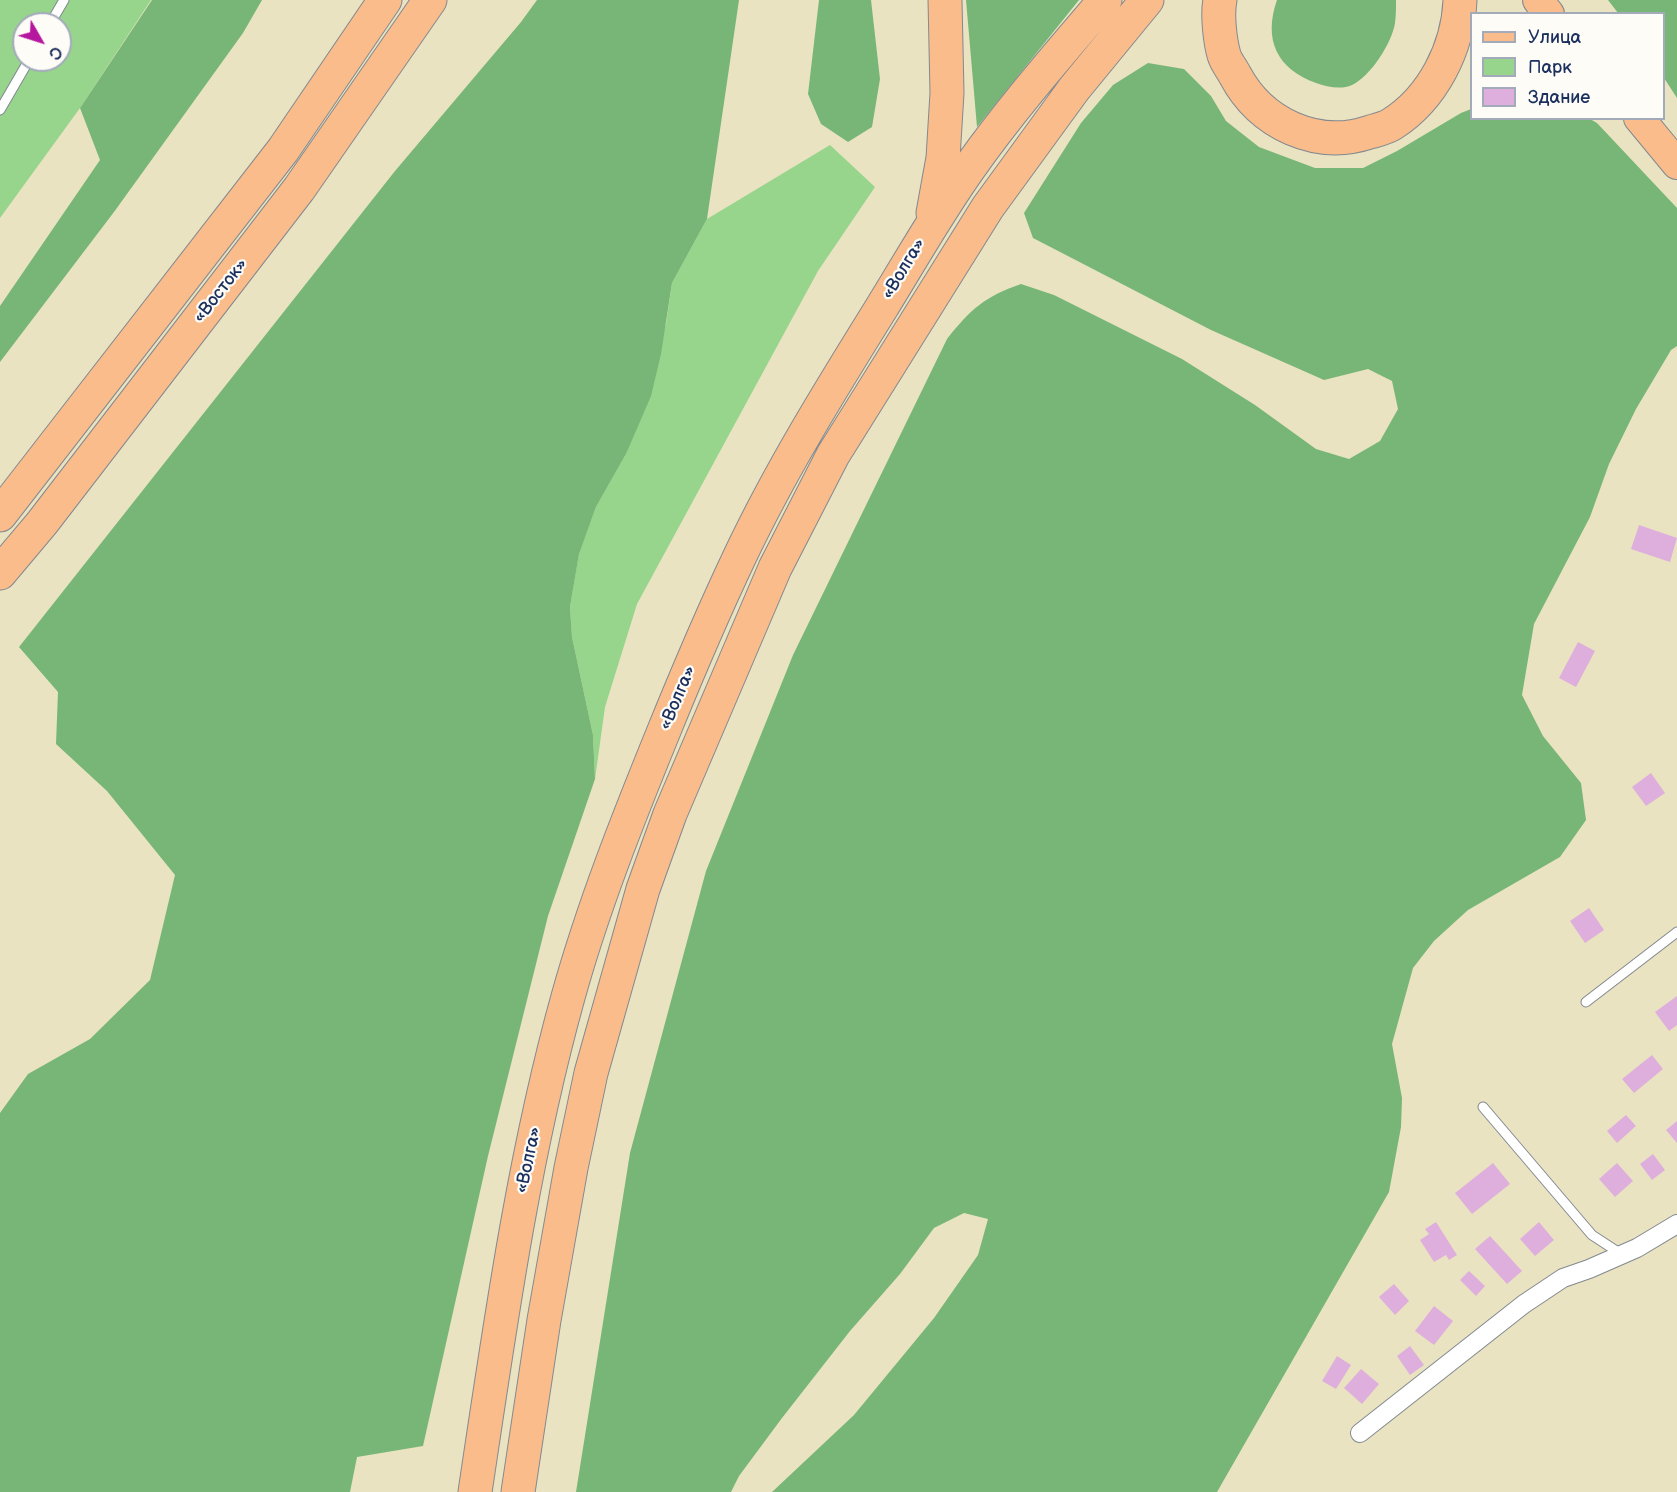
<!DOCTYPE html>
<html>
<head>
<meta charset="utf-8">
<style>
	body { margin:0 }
	#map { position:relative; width:1677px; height:1492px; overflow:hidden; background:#e9e3c1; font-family:"Balsamiq Sans",sans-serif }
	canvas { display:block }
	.legend { position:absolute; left:1470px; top:12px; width:195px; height:108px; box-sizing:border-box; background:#fdfcf7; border:2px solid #a3aaba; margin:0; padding:8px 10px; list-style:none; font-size:18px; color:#1b2f5e }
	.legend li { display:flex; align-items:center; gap:12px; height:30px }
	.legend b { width:30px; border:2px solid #a3aaba }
	.north { position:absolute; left:12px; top:12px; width:60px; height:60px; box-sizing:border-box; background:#fdfcf7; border:2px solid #a3aaba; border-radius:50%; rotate:129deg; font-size:16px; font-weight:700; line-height:24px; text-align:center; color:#1b2f5e }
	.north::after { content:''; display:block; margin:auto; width:21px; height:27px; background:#b5179e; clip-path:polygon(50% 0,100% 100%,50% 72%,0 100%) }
</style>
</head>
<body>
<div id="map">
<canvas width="1677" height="1492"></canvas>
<ul class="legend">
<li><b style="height:8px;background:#f9bc8a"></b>Улица</li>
<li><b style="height:16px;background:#96d58b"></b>Парк</li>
<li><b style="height:16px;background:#deafdc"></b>Здание</li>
</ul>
<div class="north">С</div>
</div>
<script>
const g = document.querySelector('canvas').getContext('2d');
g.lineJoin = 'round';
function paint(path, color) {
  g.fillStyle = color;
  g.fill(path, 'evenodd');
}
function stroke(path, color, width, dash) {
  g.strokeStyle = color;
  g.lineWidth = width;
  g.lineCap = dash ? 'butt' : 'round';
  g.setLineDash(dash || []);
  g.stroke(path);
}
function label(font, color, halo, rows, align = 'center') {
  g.font = font + ' "Balsamiq Sans",sans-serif';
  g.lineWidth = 4.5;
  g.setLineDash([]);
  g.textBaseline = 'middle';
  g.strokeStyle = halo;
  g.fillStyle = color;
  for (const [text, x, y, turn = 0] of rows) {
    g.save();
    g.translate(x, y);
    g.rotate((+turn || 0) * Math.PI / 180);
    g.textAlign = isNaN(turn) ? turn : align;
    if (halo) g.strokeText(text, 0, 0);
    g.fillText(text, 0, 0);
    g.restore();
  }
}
paint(new Path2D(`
	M0,0H151L80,108L0,218ZM24,24H60V60H24Z
	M830,145L875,187L818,271L637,604L605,707L595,779L593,735L572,637L570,607L579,553L596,507L626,454L666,324L672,283L707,219Z`), '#96d58b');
paint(new Path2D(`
	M152,0H262L243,33L114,212L0,362V306L100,160L80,108Z
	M537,0H739L707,219L672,283L661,354L651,396L626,454L596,507L579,554L570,607L572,637L593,735L595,779L548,916L488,1156L423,1446L357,1457L350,1492H0V1113L28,1074L90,1039L150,980L175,875L107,791L56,744L58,692L19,647L395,171L521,22Z
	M819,0H871L880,79L872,127L848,142L821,124L808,94Z
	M966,0H1079L977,127Z
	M1277,0H1396C1396,8 1396,15 1395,23C1392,43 1370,77 1352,85C1341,90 1327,87 1316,83C1277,69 1263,40 1277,0Z
	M1608,0H1677V98L1664,78V14L1618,13Z
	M1148,63L1184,69L1211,96L1226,121L1259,147L1315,168H1363L1397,151L1461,113L1471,109L1472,118L1590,119L1597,123L1677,208V346L1671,350L1636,409L1609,464L1590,517L1534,624L1522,695L1543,736L1581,783L1586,820L1560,857L1468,910L1434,941L1413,968L1392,1044L1402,1098L1401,1127L1389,1192L1217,1492H772L854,1415L934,1318L978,1255L988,1219L964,1213L934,1228L900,1274L850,1331L782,1418L739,1476L731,1492H576L630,1153L706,871L793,655L947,339C971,309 984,297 1021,284L1054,295L1182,359L1255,405L1316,449L1349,459L1380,441L1398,409L1392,381L1368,369L1324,380L1211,330L1033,238L1024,213L1081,123L1113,85Z`), '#78b677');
paint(new Path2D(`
	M1639,525L1677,538L1670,562L1631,549Z
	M1578,642L1595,651L1576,687L1559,678Z
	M1651,773L1665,793L1646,806L1632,787Z
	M1589,908L1604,930L1585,943L1570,921Z
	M1677,996V1025L1669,1031L1655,1012Z
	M1652,1055L1663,1069L1634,1093L1622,1079Z
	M1626,1115L1636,1126L1617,1143L1607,1131Z
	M1677,1121V1143L1666,1130Z
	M1653,1154L1665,1170L1652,1180L1640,1164Z
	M1493,1163L1510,1184L1472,1214L1455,1193Z
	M1617,1163L1633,1181L1615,1197L1599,1179Z
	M1436,1222L1457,1255L1449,1260L1446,1255L1434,1262L1420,1240L1429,1234L1425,1229Z
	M1539,1222L1554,1240L1535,1256L1520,1239Z
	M1490,1236L1522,1271L1507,1284L1475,1249Z
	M1469,1271L1485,1286L1476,1296L1460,1280Z
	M1394,1284L1409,1301L1395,1315L1379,1297Z
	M1434,1306L1453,1321L1434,1345L1415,1331Z
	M1410,1346L1424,1365L1410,1375L1397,1356Z
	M1337,1356L1351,1365L1336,1389L1322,1381Z
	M1361,1369L1379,1384L1362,1404L1344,1388Z`), '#deafdc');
const lane = new Path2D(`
	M50,24L64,0
	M0,110L29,60
	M1586,1002L1677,932
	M1483,1107L1592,1235L1618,1252L1623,1251`);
const street = new Path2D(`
	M1360,1433L1524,1304L1563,1278L1589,1269L1637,1248L1677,1224`);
const primary = new Path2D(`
	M1538,0L1549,14
	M1639,118L1677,164`);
const highway = new Path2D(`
	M1220,0C1217,14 1220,41 1224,55C1226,62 1232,69 1235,75C1261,124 1317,150 1370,132C1377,130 1386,128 1392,124C1433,98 1458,48 1460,0
	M933,213L943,158L947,93L945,0
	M0,515L283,150L385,0
	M0,573L42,523L299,189L430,0
	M475,1492C500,1326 523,1159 568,997C593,907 628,819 663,733C687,674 712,615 739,558C780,471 831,389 882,307C911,260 938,212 970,167C1011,109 1059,54 1105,0
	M518,1492L544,1320L571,1168L591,1073L643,889L670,814L775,568L833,455L988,207L1074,89L1147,0`);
stroke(lane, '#828990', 11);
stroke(street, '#828990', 20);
stroke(primary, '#828990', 32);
stroke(highway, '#828990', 35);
stroke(lane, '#fff', 9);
stroke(street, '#fff', 18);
stroke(primary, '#f9bc8a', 30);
stroke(highway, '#f9bc8a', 33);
label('18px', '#1b2f5e', '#fdfcf7', [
	["«Волга»",904,269,-59],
	["«Восток»",221,291,-52],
	["«Волга»",678,698,-67],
	["«Волга»",529,1160,-78]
]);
</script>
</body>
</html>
